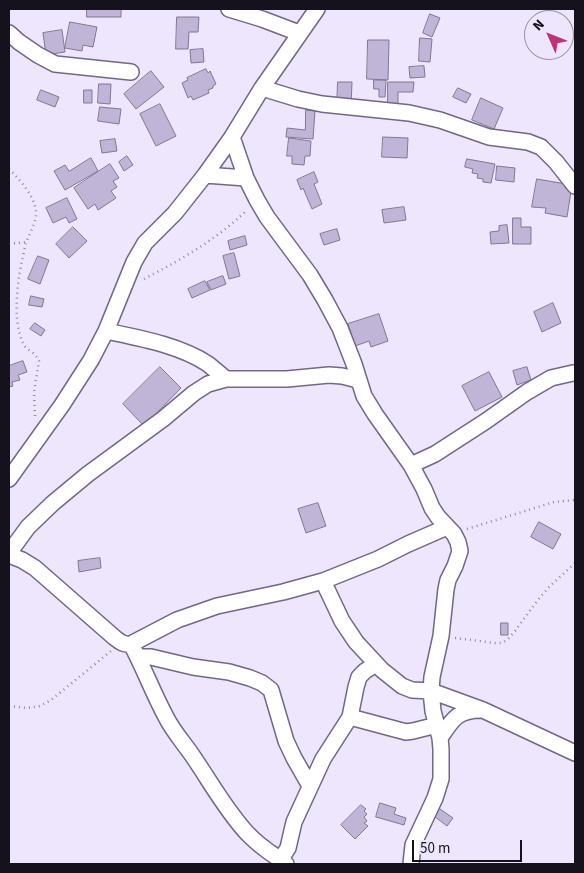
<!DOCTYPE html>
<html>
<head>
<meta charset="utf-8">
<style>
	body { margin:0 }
	#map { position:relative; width:584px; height:873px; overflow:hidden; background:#eee6fc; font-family:"Source Sans 3",sans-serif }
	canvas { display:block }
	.frame { position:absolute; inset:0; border:10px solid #15111d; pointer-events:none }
	.north { position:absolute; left:524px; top:10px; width:50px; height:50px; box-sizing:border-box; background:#eee6fc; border:1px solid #9791a3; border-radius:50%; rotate:314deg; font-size:14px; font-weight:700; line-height:20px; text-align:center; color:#15111d }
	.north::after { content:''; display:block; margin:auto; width:18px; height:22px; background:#bc3474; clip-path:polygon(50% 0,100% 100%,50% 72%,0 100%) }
	.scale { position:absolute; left:412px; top:840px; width:110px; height:22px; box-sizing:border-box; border:2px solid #15111d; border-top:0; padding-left:6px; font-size:15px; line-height:18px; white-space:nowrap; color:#15111d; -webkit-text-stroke:4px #eee6fc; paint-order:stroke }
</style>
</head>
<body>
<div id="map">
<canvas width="584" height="873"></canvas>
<div class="frame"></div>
<div class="north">N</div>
<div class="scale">50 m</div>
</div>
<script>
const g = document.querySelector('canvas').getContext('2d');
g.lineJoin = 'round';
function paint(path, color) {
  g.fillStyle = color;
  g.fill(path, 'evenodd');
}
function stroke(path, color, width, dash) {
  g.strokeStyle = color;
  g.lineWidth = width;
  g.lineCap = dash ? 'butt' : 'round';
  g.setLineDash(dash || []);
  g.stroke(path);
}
const building = new Path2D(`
	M87,9H121V17H87Z
	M430,14L440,18L432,37L423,33Z
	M177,17H199L198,32H189L188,49H176Z
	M70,22L97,27L93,47L83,45L82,51L65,48Z
	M62,30L65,52L46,55L43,33Z
	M420,38L432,39L430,62L419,61Z
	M368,40H389L388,80L367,79Z
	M203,49L204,62L191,63L190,50Z
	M424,66L425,77L410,78L409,67Z
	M206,69L208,73L210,71L216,84L213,86V88L208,90L209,93L193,100L191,96L188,98L182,83L188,80L187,78Z
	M151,71L164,87L136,109L124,94Z
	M374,80H386L385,97H379V89H374Z
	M338,82H352L351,106L337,105Z
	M388,82H414L413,92H398V104H388Z
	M99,84H111L110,104L98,103Z
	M458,88L471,94L466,103L453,97Z
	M41,90L59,97L55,107L37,100Z
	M84,90H92V103H84Z
	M481,98L503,108L494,129L472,120Z
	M160,104L176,136L156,146L140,114Z
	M100,107L121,109L119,124L98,121Z
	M306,110L315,111L313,139L286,137L287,128L305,130Z
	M383,137L408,138L407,158L382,157Z
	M289,138L311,141L310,156H305L304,165L292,164V156H287Z
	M115,139L117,151L102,153L100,141Z
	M127,156L133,165L124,171L119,162Z
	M91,158L98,171L65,190L54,171L65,165L69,171Z
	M467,159L495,164L491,183L483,182V179L477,178L478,174L472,173L473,169L465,167Z
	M110,164L119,178L113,181L117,187L111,191L116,198L98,210L95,204L88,209L74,188Z
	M497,166L515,168L514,182L496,180Z
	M314,172L318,182L314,184L322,204L312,209L303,188L301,190L297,180Z
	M537,179L572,185L567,217L545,213L546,208L532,207Z
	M67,198L77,219L69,223L66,217L53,223L46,208Z
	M404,207L406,220L384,223L382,210Z
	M513,218H521V227H531V244H513Z
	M507,225L509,243L491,244L490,232L499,231V226Z
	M73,227L87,241L69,258L56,244Z
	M337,229L340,240L324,245L320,234Z
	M245,236L247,245L230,250L228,241Z
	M234,253L240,276L229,279L223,256Z
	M38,256L49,260L40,284L28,279Z
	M223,276L226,284L211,290L207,282Z
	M205,281L210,290L192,298L188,289Z
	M31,296L44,299L42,307L29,305Z
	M553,303L561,323L542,332L534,312Z
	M379,314L388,341L371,347L369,341L355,346L348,324Z
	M35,323L45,330L41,336L30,329Z
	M23,361L27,372L18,375L20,380L12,382L13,386L9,387V366Z
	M160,367L181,388L144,426L123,404Z
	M527,367L531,380L517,385L513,371Z
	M489,372L502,397L475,411L462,386Z
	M318,503L326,526L306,533L298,509Z
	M539,522L561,534L553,549L531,537Z
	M100,558L101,568L79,572L78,561Z
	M501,623H508V635H501Z
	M380,803L396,808L394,814L406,818L404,825L376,817Z
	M361,805L366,809L364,811L367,814L364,817L367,821L364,823L368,826L355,839L341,825Z
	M440,809L453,818L447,826L434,816Z`);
paint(building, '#c1b5d7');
stroke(building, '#817695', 1);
const minor = new Path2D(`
	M229,9L262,19L299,33
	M9,33L19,42L38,55L55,64L131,72
	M262,88L298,99L322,104L409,113L440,120L489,137L528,142L541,147L556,162L575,186
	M232,137L246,178L257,200L267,217L310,275L325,300L340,328L354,364L364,396L375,414L411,465L424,489L432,508L438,517L454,534L458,542L460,551L455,566L448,580L446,589L441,636L432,677L431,691L433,711L440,738L441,749V779L435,798L413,845L411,864
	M205,175L246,178
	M106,331C139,338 179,345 208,364C214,369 220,374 226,379
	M411,465L435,454L486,421L527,392L551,378L573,373H575
	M9,479L62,405L91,360L106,331L134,262L145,243L175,213L205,175L232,137L262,88L317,9
	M9,553L28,527L53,503L88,474L163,419L194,393L208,384L226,379H287L329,375L342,376L358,380
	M9,555L22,560L35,568L115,638C120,642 124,645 131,644L177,620L217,606L283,592L323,581L378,559L408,544L447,527
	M323,581L342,621L356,642L382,670L402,686L412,690L431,691L483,710L575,753
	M131,644C144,668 153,693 166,717C173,731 183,742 192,755C210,781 225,809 247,833C252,838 258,844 264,848C271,854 279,858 286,864
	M138,657H151L193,667L229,672L250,678L262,683L271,690L286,741L294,758L310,786
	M350,717L406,732L413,731L437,725
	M440,738C452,720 457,710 481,710
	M281,859L288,848L294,822L323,759L350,717L356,687L359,677L365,671L376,664`);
stroke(minor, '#726786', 18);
stroke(new Path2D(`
	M9,169C19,179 31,192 35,206C39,220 30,231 26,243C19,270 10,319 24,345C26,349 32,351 35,355C37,357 38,359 39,361L34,392L35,416
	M9,244L27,242
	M144,279C182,259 216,240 247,210
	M467,529L554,502L575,500
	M455,638L495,643H502L507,640L515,631L537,601L550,586L575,563
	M9,706L27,708L40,706L51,700L111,651`), '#918b9c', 2.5, [1, 4]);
stroke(minor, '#fff', 15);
</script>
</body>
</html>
